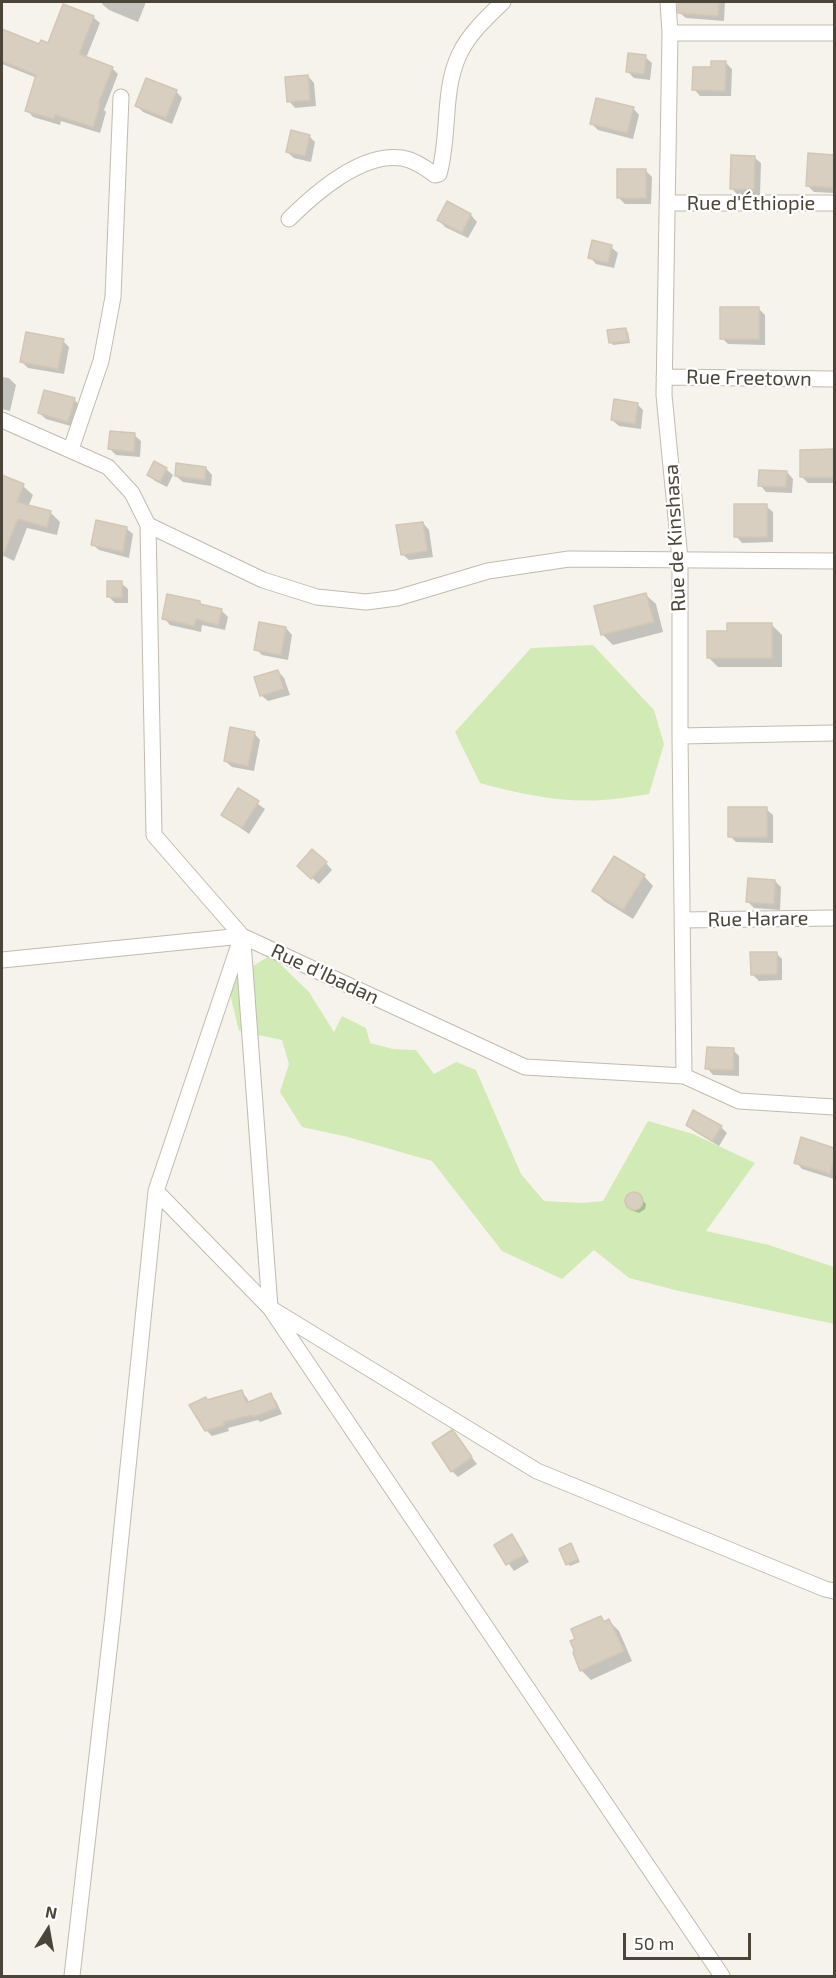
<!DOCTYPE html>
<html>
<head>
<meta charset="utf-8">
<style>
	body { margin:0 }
	#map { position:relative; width:836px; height:1978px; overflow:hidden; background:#f6f3ec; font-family:"Exo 2",sans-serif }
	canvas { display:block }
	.frame { position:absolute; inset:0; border:3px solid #4b4439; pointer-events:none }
	.north { position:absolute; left:18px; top:1900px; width:60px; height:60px; -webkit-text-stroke:4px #fff; paint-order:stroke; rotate:11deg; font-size:16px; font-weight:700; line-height:24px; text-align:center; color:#4b4439 }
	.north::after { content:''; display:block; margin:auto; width:21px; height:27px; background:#4b4439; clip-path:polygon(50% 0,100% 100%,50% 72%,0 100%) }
	.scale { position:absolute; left:623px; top:1933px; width:128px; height:27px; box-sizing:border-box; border:3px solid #4b4439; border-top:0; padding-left:8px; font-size:18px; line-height:21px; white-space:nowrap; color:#4b4439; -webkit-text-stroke:4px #fff; paint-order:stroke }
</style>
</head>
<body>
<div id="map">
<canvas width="836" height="1978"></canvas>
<div class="frame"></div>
<div class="north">N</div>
<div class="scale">50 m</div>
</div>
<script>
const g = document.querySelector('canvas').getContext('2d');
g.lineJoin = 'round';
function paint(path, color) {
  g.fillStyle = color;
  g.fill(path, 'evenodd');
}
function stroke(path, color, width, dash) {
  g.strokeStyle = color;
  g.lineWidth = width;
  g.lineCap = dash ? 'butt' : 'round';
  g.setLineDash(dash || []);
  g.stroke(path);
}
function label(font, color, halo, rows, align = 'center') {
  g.font = font + ' "Exo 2",sans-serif';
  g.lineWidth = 4.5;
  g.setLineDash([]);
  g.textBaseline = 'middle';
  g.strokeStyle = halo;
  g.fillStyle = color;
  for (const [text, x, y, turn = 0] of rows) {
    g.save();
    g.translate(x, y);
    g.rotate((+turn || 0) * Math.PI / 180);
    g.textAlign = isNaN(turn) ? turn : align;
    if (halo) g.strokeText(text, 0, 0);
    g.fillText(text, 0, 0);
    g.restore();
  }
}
paint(new Path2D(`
	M593,645L654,710L664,744L649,794C634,796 618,799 603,800C562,803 519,794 480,783L455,732L531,648Z
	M271,955L309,992L334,1032L342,1016L366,1028L370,1043L393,1049L416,1050L434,1074L456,1062L476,1070L521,1174L544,1201L582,1203L603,1201L648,1121L693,1134L755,1163L706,1231L769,1245L834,1267V1324L679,1291L629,1278L594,1250L562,1279L502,1251L432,1161L348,1137L302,1127L280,1092L289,1064L282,1040L239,1031L227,982Z`), '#d2eab5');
paint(new Path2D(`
	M103,2H146L138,22L109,10L102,4Z
	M689,2H725L724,21L686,18L680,13Z
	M93,17L100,23L86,58L112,68L118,74L104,110L106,112L100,133L61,121L60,125L33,117L27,110L37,78L2,64V30L40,45H49Z
	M645,57L652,63L650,80L634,78L627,71Z
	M726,63L732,69L731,96H700L694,89L713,69Z
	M308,76L314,83L316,106L295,108L289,101Z
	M176,91L182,98L172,124L143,112L137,106Z
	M633,108L639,115L633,139L598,130L592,124Z
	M309,136L315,142L311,162L294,158L287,152Z
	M810,155L834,157V193L814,192L807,185Z
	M754,157L761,163L760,195H738L731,188Z
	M645,170L652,177L651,204H625L618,197Z
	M448,203L471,215L477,222L468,238L445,227L439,220Z
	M611,247L618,253L614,268L596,264L590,257Z
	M758,308L765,315V345L728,344L722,338Z
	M625,330L628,332L630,343L613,345L611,342Z
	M63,341L69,347L64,374L28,368L22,362Z
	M2,377L9,378L16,385L10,411L2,409Z
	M74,399L80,406L74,427L46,419L39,413Z
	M637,404L643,410L641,429L619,426L612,420Z
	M134,435L141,441L140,457L116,455L110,449Z
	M801,451H834V483H808L802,477Z
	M206,468L212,475L211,486L183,482L176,476Z
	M166,469L173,475L167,487L155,481L149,475Z
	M787,472L793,479L792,493L766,492L760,485Z
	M2,477L23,486L33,495L28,507L51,513L60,522L57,535L27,528L14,561L2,555Z
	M766,506L773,512V542L742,543L736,536Z
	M423,523L429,530L433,557L409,560L402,554Z
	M126,528L133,534L129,558L99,550L92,544Z
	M121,583L128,589V603H115L109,597Z
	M646,595L656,604L663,632L613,645L603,635L595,607Z
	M199,603L203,606L222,611L228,617L225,630L202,625L201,632L170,625L164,618Z
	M772,625L782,635V667H718L708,657L729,632Z
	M286,628L292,635L288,660L262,655L256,649Z
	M278,671L284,678L290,695L268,701L261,695Z
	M254,733L260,740L254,771L232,767L225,761Z
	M239,790L265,809L249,834L223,815Z
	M766,809L773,815V843L736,842L730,836Z
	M326,863L332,870L319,884L305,872Z
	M644,876L653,886L633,919L604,901L594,891Z
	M775,881L781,887L780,910L754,908L748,902Z
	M776,953L782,959V980L759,981L752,974Z
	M733,1050L739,1056V1076L713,1075L707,1068Z
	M688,1125L721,1127L727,1133L719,1146L694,1131Z
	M802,1139L834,1150V1179L802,1169L796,1162Z
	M633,1194L638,1195L646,1204L645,1209L639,1213L631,1210L626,1201L628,1197Z
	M242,1392L247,1398L249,1403L271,1395L276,1401L282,1414L260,1422L258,1420L228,1428L229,1431L212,1436L206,1430L208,1401Z
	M454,1434L477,1464L458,1477L452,1471Z
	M512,1536L518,1543L529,1562L514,1571L496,1546Z
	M570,1544L580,1562L570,1566L568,1564Z
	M601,1618L606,1622L609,1621L619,1631L632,1661L591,1680L581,1670Z`), '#0003');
const building = new Path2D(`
	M678,2H719L718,16L678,13Z
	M63,4L94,16L79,54L113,67L98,104H100L93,127L55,115L54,119L25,111L36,75L2,61V29L39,44L41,40L48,43Z
	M628,53L646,55L644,74L626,72Z
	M711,61H726L725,91L692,90L693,67H711Z
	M308,75L310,100L287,102L285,77Z
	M146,78L177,90L166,118L135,106Z
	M596,98L634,107L627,133L590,124Z
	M291,130L310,135L305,156L286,152Z
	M808,153L834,155V188L806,186Z
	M731,155L755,156L754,189H730Z
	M617,169H646V198H617Z
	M447,201L471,214L462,233L437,220Z
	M592,240L612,245L608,263L588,258Z
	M720,307H759V339H720Z
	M626,328L628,341L609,343L607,330Z
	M26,332L64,339L58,369L20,362Z
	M44,390L75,398L68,422L38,413Z
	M614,399L638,403L635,424L611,420Z
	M110,431L135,433L134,452L108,449Z
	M834,449V477H800V450Z
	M154,461L167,468L160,482L147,475Z
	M176,463L206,467L205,480L175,476Z
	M759,470L787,471L786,487L758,486Z
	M2,475L24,484L17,502L51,511L47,527L18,519L2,558Z
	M734,504H767V537H734Z
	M96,520L127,527L123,552L91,545Z
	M423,522L427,551L401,555L396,525Z
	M107,581H122V597H107Z
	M646,593L654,622L601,635L594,606Z
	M167,594L200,601V604L222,609L218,625L196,619L194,626L162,619Z
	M259,622L286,627L281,655L254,650Z
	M727,623H772V658H707V631H727Z
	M278,670L284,689L260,696L254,677Z
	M230,727L255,732L248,766L224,761Z
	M238,788L259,801L242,828L221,815Z
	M728,807H767V837H728Z
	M312,849L327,862L311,879L297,866Z
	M614,856L645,875L623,910L592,891Z
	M748,878L775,880L774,904L746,902Z
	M750,952H777V974L751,975Z
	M707,1047L734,1048L733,1070L705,1069Z
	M693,1110L722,1126L712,1141L686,1125Z
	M801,1137L834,1148V1160L830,1174L794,1163Z
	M625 1201a9 9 0 1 1 18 0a9 9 0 1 1-18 0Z
	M242,1390L246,1403L271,1393L277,1408L253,1417L252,1415L223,1422L224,1425L205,1431L189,1405L206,1397L207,1400Z
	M452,1430L455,1433L472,1457L451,1472L432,1443Z
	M512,1534L524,1555L506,1565L494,1545Z
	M571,1543L578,1559L566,1565L559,1549Z
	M601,1616L604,1622L609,1619L624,1651L580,1671L573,1653L574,1650L570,1641L575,1639L571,1629Z`);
paint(building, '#d8cfc1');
stroke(building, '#d3c7b4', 1.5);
const minor = new Path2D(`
	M668,2L670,33L664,395L680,559V736L684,1076
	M670,33H834
	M667,203H834
	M289,219C315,193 362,152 402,158C414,160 426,168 435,175L439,174C450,136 442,92 459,55C468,35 487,17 503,2
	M664,377L834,379
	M2,420L108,467L132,493L148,525L263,580L317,597L366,602L397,598L488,571L569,559L834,561
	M71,449L101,361L113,297L121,97
	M148,525L154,835L242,936L525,1067L684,1076L739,1101L834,1107
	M680,736L834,733
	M682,920L834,918
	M243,942L270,1308L537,1471L825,1589L834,1591
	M2,960L242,936
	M156,1191L270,1308L722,1976
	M72,1976L113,1615L156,1191L242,936`);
stroke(minor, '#c2bbae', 17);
stroke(minor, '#fff', 15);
label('20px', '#4b4439', '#fff', [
	["Rue d'Éthiopie",751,203],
	["Rue Freetown",749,378,1],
	["Rue de Kinshasa",675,538,-93],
	["Rue Harare",758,919,-1],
	["Rue d'Ibadan",325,974,25]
]);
</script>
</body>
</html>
